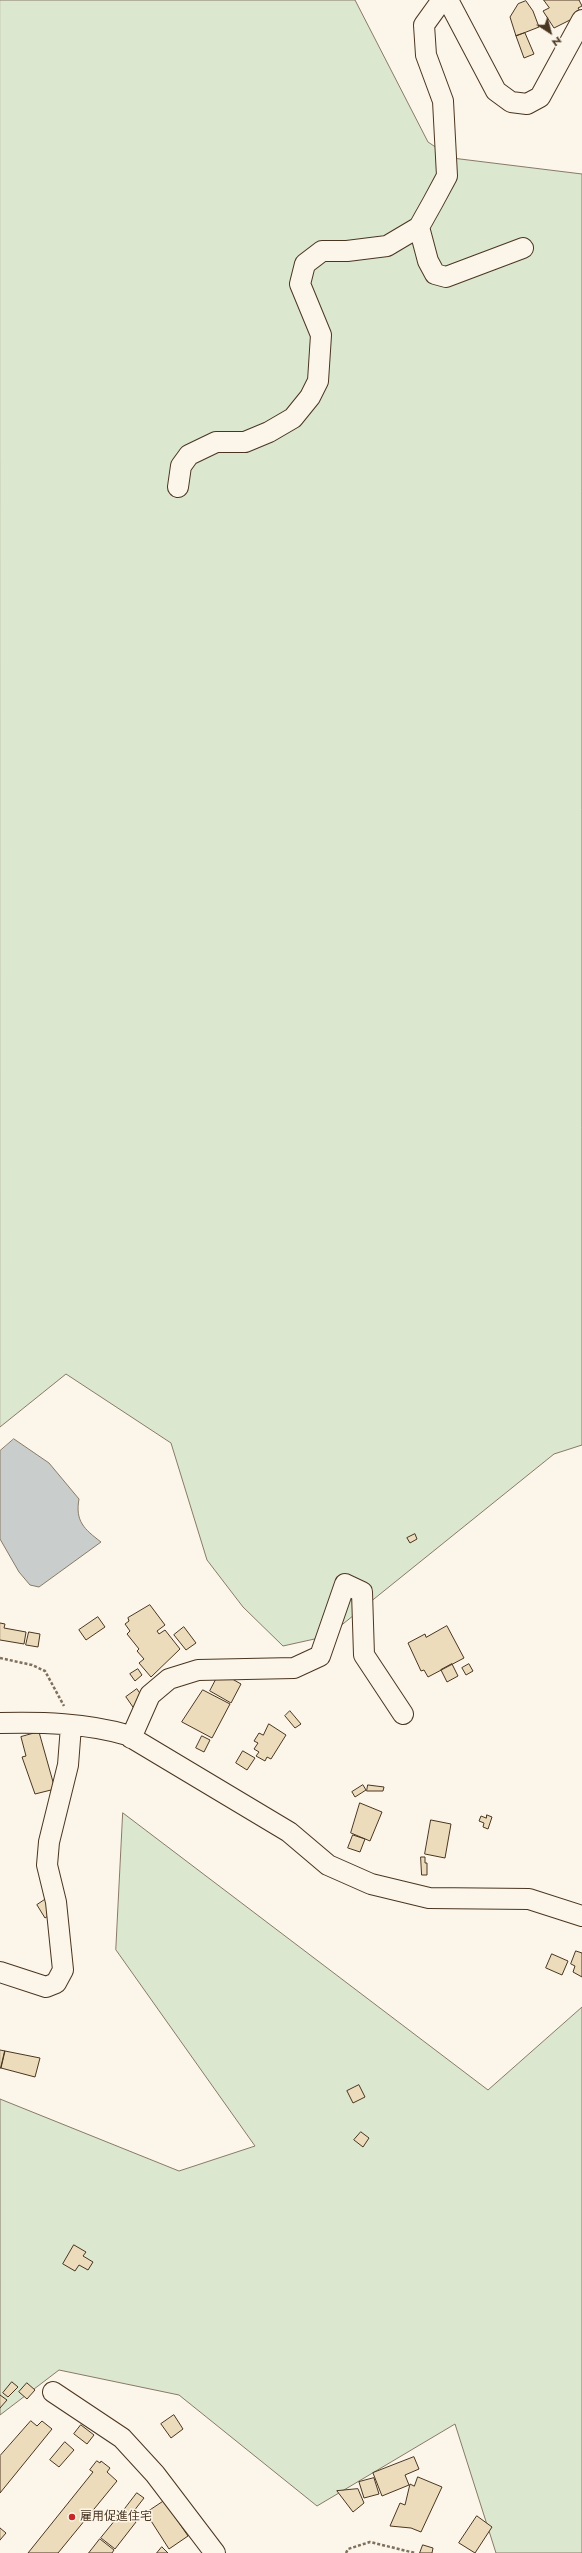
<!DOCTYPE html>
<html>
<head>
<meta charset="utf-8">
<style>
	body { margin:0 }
	#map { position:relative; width:582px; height:2553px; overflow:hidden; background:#fbf6e9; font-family:Jost,sans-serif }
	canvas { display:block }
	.north { position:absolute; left:530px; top:12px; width:40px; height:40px; -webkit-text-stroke:3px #fbf6e9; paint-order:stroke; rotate:144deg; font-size:11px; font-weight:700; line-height:16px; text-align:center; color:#4a3520 }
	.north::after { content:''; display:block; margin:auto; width:14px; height:18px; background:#4a3520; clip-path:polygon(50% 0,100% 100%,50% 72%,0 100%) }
</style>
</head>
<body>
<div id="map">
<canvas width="582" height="2553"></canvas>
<div class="north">N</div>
</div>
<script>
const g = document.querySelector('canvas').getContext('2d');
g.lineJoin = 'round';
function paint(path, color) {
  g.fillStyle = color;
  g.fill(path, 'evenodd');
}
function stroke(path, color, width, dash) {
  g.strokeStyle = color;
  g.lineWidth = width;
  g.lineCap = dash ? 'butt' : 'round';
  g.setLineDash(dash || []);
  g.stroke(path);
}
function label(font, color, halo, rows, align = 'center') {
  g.font = font + ' Jost,"Noto Sans JP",sans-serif';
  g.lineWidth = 3;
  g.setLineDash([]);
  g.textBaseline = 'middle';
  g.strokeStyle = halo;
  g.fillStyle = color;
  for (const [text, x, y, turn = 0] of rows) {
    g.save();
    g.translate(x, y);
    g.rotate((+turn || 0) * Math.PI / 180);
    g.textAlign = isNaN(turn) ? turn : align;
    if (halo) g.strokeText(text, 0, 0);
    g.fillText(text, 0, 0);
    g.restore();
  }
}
const green = new Path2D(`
	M0,0H355L428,142L452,158L582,174V1445L554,1454L328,1636L283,1646L243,1607L207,1560L171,1443L66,1374L0,1427Z
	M123,1813L488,2090L582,2007V2553H496L455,2424L317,2506L179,2395L59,2370L0,2415V2099L179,2171L255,2146L116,1950Z`);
paint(green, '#dce7d0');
stroke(green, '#887966', 1);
const water = new Path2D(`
	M14,1439L49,1463L79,1499C75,1521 84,1529 101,1542L39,1587L30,1585L19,1572L0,1539V1451Z`);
paint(water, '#c9cecd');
stroke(water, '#887966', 1);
const building = new Path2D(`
	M544,0H579L582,6L578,8L582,14L554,28L543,11L549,8Z
	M526,1L533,11L539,27L516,36L510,17L518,4Z
	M525,33L534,54L524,58L516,36Z
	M415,1534L417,1539L410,1543L407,1538Z
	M150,1605L165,1625L157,1631L159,1634L165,1630L180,1649L151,1677L139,1663L144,1659L137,1651L139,1649L127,1634L130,1631L125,1624L129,1621L128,1618Z
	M98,1617L105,1627L86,1640L79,1630Z
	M0,1623L5,1624L4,1628L26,1632L24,1644L0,1640Z
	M447,1626L464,1658L428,1677L424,1670L421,1671L408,1643L425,1634L426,1637Z
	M184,1627L196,1643L186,1650L174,1635Z
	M29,1632L40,1634L38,1647L26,1645Z
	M452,1664L458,1676L447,1682L441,1670Z
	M469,1664L473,1671L466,1675L462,1668Z
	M138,1669L142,1675L135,1681L130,1674Z
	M220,1672L241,1684L231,1703L210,1691Z
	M137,1689L146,1702L135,1710L126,1697Z
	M203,1690L230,1704L212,1738L182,1722Z
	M290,1711L301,1724L295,1728L285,1716Z
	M269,1724L286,1735L271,1759L267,1757L265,1761L256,1756L259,1752L254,1749L258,1743L254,1741L259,1733L263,1735Z
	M39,1732L55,1789L35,1794L22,1757L26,1756L21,1737Z
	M202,1736L210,1740L204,1752L196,1748Z
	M243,1751L255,1758L247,1770L236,1763Z
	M363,1785L366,1790L355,1797L352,1792Z
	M368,1785L384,1787L383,1791H367Z
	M360,1803L382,1812L370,1841L351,1833Z
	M487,1815L492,1817L488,1829L483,1827L484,1823L479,1821L481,1816L486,1818Z
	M431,1820L451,1824L445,1858L425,1854Z
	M353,1835L365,1839L360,1852L348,1848Z
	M421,1857H425V1863H427V1875H422Z
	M49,1897L57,1910L45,1918L37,1905Z
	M576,1951L582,1953V1977L573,1972L575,1966L571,1964Z
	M552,1954L568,1961L562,1975L546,1968Z
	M0,2050L5,2051L1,2068H0Z
	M5,2051L40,2058L35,2077L1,2068Z
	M359,2085L365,2097L353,2103L347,2091Z
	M361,2132L369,2138L363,2147L354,2140Z
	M74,2245L86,2252L83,2256L93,2262L88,2270L79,2265L75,2271L63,2264Z
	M12,2382L18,2387L8,2397L3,2393Z
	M27,2383L35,2390L27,2399L19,2392Z
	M0,2395L7,2400L0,2408Z
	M174,2415L183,2429L171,2438L161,2424Z
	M31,2421L37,2426L42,2421L52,2429L0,2493V2456Z
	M81,2425L94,2435L87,2444L74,2434Z
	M65,2442L74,2450L59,2467L50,2460Z
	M414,2457L419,2469L405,2475L409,2485L382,2496L373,2473Z
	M97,2461L100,2463L101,2461L110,2468L107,2472L117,2481L58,2553H28L93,2472L90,2470Z
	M418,2477L442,2487L421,2532L411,2528L390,2526L400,2503L405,2505L410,2484L414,2486Z
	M374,2478L379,2494L364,2498L359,2482Z
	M358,2489L364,2503L353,2512L337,2491Z
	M137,2493L144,2498L130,2516L124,2510Z
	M164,2501L188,2536L169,2549L146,2513Z
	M123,2511L136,2522L115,2549L101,2538Z
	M477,2516L492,2527L475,2553L459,2543Z
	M0,2528L6,2533L0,2540Z
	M100,2539L114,2550L112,2553H89Z
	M423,2545L433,2548L432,2553H420Z
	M162,2547L168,2553H157Z`);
paint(building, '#ecdcbc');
stroke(building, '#4a3520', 1);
const minor = new Path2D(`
	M448,0L496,91L511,102L527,104L540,97L582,20
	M419,227L428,261L435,274L446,277L523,248
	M178,487L181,466L189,455L216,442H245L269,432L293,418L310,397L318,381L321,335L300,284L305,264L322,251H347L387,246L419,227L433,202L447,176L443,101L426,55L424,25L442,0
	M0,1723C42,1722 86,1723 127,1735L289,1832L328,1865L371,1884L429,1898L529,1899L582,1916
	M131,1738L150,1695L169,1679L198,1670L294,1668L320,1656L345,1584L362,1592L364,1655L403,1714
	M0,1972L46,1987L56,1983L63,1970L56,1902L47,1865L49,1842L68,1765L71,1726
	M53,2392L122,2438L155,2474L215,2553`);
stroke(minor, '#4a3520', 22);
stroke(new Path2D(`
	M0,1658L32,1665L45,1671L64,1706
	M346,2553L348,2549L370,2542L415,2553`), '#7f6f5c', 2.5, [3, 2]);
stroke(minor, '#fbf6e9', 20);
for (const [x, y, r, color] of [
	[72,2517,4,"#c62828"]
]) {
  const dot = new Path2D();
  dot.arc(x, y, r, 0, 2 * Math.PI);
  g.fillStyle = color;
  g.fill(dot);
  stroke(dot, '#fbf6e9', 1.5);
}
label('12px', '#4a3520', '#fbf6e9', [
	["雇用促進住宅",80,2517]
], 'left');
</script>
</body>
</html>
